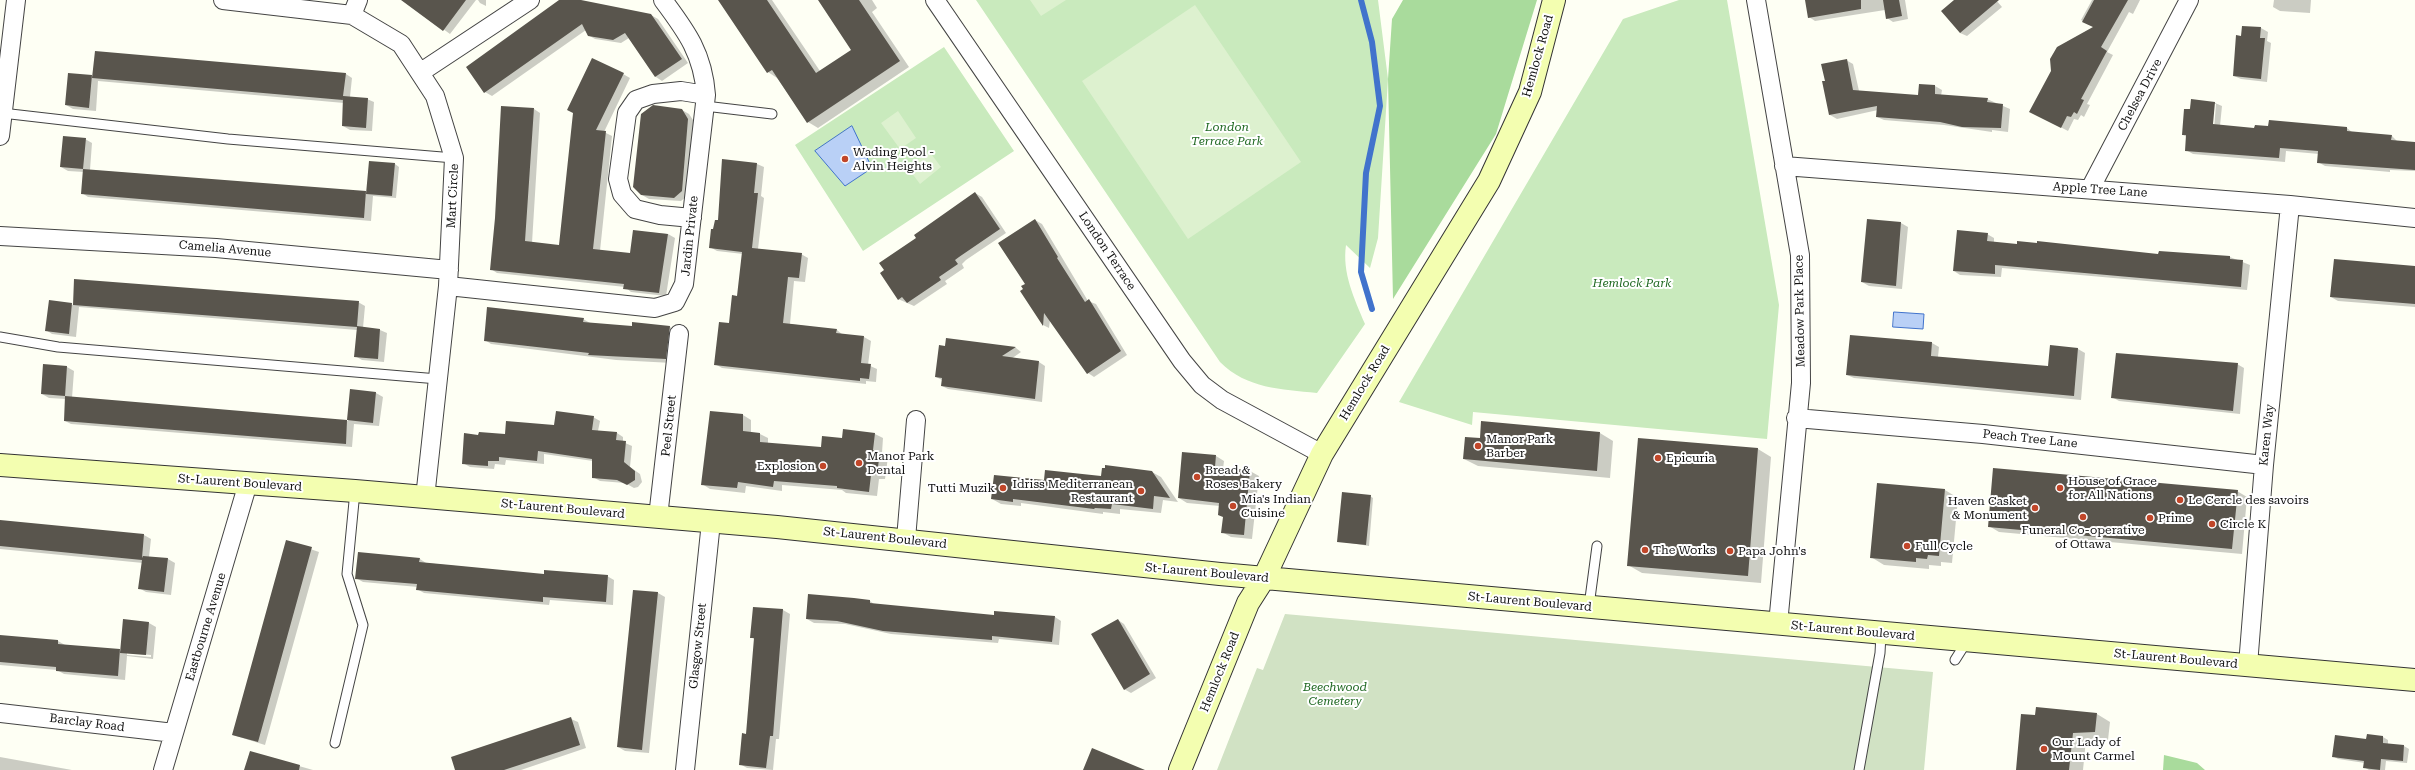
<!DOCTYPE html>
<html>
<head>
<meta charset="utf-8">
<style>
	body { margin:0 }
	canvas { display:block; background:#fefff4 }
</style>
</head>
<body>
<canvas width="2415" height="770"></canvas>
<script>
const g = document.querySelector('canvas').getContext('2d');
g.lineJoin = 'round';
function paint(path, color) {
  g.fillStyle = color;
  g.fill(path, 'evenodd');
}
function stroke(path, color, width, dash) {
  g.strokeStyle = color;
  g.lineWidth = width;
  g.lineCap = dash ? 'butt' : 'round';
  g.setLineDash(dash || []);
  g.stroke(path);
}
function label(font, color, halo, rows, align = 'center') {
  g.font = font + ' "Roboto Serif",serif';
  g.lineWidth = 4;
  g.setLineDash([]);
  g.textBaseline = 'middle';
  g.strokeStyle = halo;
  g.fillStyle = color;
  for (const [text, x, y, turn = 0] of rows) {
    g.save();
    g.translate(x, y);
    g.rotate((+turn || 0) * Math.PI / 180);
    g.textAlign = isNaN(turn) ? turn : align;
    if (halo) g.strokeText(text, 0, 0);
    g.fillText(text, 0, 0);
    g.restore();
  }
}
paint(new Path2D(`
	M976,0H1378L1388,79L1378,238L1370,268L1346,245C1342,273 1354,298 1365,324L1317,393C1281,389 1247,389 1220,362Z
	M1679,0H1727L1779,305L1767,439L1473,412L1472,425L1399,402L1623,19Z
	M944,47L1014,151L863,251L795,145Z`), '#c9eabd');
paint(new Path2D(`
	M1403,0H1537L1496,134L1393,299L1388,79L1392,19Z
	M2164,755L2197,763L2205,770H2163Z`), '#a9db9c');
paint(new Path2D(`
	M1285,614L1933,672L1924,770H1217L1257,668L1263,670Z`), '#d1e2c4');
paint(new Path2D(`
	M1030,0H1066L1041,16Z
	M1195,5L1301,162L1188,239L1082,81Z
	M898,111L916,138L900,149L881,123Z
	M929,151L941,167L920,184L908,168Z`), '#ddf1cf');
const water = new Path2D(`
	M852,126L872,168L845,186L815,151Z
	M1894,312L1924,314L1923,329L1893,327Z`);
paint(water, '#b9d0f6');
stroke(water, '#4173cc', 1);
paint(new Path2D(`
	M403,0H476L450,34Z
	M478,0H486V6L480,3Z
	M561,0H576L651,15L658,19L688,63L662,81L656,77L629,38L621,43L595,39L588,35L586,30L492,96L485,92Z
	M727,0H772L820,71L852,50L819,0H872L877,8L872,12L909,67L818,128L808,122L777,78L768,72Z
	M1806,0H1905L1908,19L1893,22L1887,18L1885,10L1815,21L1809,17Z
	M1955,0H1996L2002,7L1967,36L1960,33Z
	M2092,0H2140L2133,14L2129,12L2107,52L2113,55L2087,104L2090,105L2084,117L2081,115L2078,120L2074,119L2068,131L2037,115L2095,28L2081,20Z
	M2274,0H2311L2310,13L2280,11L2273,7Z
	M2261,28L2268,32L2267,41L2271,43L2267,82L2241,79L2234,76L2241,37Z
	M1846,60L1853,64L1859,91L1919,96L1935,86L1942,90L1941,96L1987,99L2010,109L2008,132L1992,130V132L1944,125L1884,120L1877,117L1878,110L1837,119L1830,115L1826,81Z
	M346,74L352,78L350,97L367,99L374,102L372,131L350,130L343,126L344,103L98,81L96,111L73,109L66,105L92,76Z
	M623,74L630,78L604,132L612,136L600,251L631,254L634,231L668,234L675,238L666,296L631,292L625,287L497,273L491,269L534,109L540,113L532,243L560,246L574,113Z
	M2192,100L2215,103L2222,106L2220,126L2255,129L2347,128L2353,133L2392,136L2398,142L2415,143V171L2390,170V172L2325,166L2318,162L2319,154L2286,151L2285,162L2193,154L2186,150L2187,137L2183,135ZM2214,104H2216L2214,129H2212Z
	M682,110L689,114L695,123L688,195L681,201L649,199L642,195Z
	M85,139L92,143L90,170L366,192L395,164L399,167L396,198L373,196L371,221L88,197L82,193L84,172L68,171L61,167Z
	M723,160L757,164L764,167L761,196L764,198L758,249L801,254L808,258L805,282L794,281L790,324L837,330L843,335L864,337L871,341L868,365L877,369L876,382L866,381V384L722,368L715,364L738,297L743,254L717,251L710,247L714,230L719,221Z
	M975,193L982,197L1006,233L966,260L962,264L964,268L945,281L947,284L914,306L898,299L918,239Z
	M1035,220L1042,224L1088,301L1096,304L1127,355L1094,377L1088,373L1050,320L1049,328L1043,325L1022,292L1026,284Z
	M1868,220L1901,223L1908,227L1902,289L1869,286L1862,282Z
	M1987,234L1994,238V243L2159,256L2230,257L2250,265L2247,290L2002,268L2001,277L1960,275L1954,271Z
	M2415,268V307L2338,301L2331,297Z
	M75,280L358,302L365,306L363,328L380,330L387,333L384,362L362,360L355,356L357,330L79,307L76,337L52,334L46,330L50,302L74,305Z
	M583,319L590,323L633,328L670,327L676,331L672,363L616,360L491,344L485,340Z
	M1851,336L1932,343L1939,347L1938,357L2049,368L2051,346L2078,349L2085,353L2081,400L1854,378L1847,375Z
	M947,339L1016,348L1021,352L1011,359L1039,362L1045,366L1042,402L948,389L942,386V380L936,377Z
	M2237,364L2244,368L2240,414L2119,401L2112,397Z
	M44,365L67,367L74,371L72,398L348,421L351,390L376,393L383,397L379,426L354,424L352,447L71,424L65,421L66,399L49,398L42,394Z
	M743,415L751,420V433L760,434L768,438V444L822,448L843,439L844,430L875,434L883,438L882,453L888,457L885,479H879L877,496L846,493L842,490L782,485V491L746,486L745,493L710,489L702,484Z
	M593,417L600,421L598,431L617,433L623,437V442L632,446L630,467L640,474L642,482L638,487L634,488L625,483L600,481L593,477V461L544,454V464L506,460L505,465L495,464L494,469L470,467L463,463L479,436L506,435Z
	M1482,422L1600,433L1613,441L1610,478L1478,466L1464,459L1481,439Z
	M1639,439L1758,449L1771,457L1761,583L1642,573L1628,565Z
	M1216,456L1224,461L1223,469L1250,471L1259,476L1252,539L1231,537L1222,532L1224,517L1220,506L1187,503L1179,498Z
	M1152,472L1161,477L1178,502L1163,500L1161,513L1120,509V514L1103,512V514L1021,503V506L1001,504L992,499L1045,481Z
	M1945,490L1958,498L1952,563L1941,562V566L1929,565V569L1884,565L1871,557Z
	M2237,491L2247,497L2242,554L1999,532L1989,526Z
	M1370,496L1373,498L1369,546L1338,541Z
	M0,521L144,535L151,539L149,557L168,559L175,563L171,595L146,592L139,588L143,563L0,549Z
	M287,541L319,552L265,745L233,735Z
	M359,553L420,559L426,563L545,575L607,576L614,580L613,605L550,600L549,605L424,593L417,589L418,587L363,582L356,578Z
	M634,591L658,593L665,597L649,753L625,751L618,747Z
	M870,601L875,605L995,616L1055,617L1061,621L1059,645L999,639L998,643L891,634L845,624L814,623L807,619Z
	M754,608L783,610L790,614L779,739H776L773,770L747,768L740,764L747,735L755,640L751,637Z
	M124,620L149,623L156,627L153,659L127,656L125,680L64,674L57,670L0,665V636L58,641L65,645L121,651ZM127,653L151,655V657L127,655Z
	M1118,620L1124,624L1156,678L1131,693L1124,689Z
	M2097,714L2110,722L2108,740H2086L2083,770H2017Z
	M571,719L578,722L586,748L521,770H456Z
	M2368,735L2383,737L2388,740V744L2404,746L2409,749L2407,763L2386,761L2385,770H2369L2364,767L2365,763L2338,759L2333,756L2367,740Z
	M250,752L313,770H245Z
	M0,757L72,770H0Z`), '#0003');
stroke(new Path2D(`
	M1361,0L1372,42L1380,106L1366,173L1361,272L1372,309`), '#4173cc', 6);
paint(new Path2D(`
	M401,0H466L443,31Z
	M559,0H581L651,14L682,59L655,77L625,33L613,40L588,36L582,24L484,93L466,67Z
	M718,0H767L816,73L851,50L818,0H859L900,61L807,123L772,70L767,73Z
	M1805,0H1861V9L1808,18Z
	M1883,0H1899L1902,16L1886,19Z
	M1954,0H1999L1960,33L1941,11Z
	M2094,0H2128L2101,47L2107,51L2081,99L2084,100L2077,114L2074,112L2071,117L2067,116L2061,128L2029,112L2051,71L2050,59L2057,47L2093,27L2082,22Z
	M2242,26L2261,27L2260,38H2265L2261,79L2233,76L2236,35L2241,36Z
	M95,51L346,73L343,96L368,98L366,128L342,126L343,97V100L92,78Z
	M592,58L624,73L596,130L606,131L593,249L630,253L633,230L668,234L659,293L623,289L624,284L490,270L495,218L501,106L534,108L525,241L559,245L573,113L567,110Z
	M1847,59L1853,90L1918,95L1919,84L1935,85V94L1988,98L1987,102L2003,104L2001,128L1962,127L1940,122L1876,117L1877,106L1829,115L1822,81H1825L1821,64Z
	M68,73L92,75L89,108L65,105Z
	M2191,99L2215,102L2213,124L2254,128L2255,125L2268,126L2269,120L2347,127V131L2392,135L2391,140L2415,142V170L2317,163L2318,151L2280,148L2279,158L2185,151L2186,135H2182L2184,109H2190Z
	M653,105L682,109L688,119L682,191L674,198L641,195L633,187L641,114Z
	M63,136L86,138L83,169L60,167Z
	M722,159L757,163L754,193H758L752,248L802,253L799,278L788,277L783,323L837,329L836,333L864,336L861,363L871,364L869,379L860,378V381L714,365L719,322L729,323L732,295L737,296L742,252L709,248L711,229H713L715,220H718Z
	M369,161L395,163L392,196L366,194Z
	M83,169L366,191L364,218L81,194Z
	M975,192L1000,229L959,257L955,260L958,264L939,277L941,280L907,303L902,297L898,300L880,273L884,270L879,263L916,238L914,235Z
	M1035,219L1058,257L1057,258L1085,302L1089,299L1121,351L1087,374L1044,313L1043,326L1020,291L1023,289L1021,286L1025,284L998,243Z
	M1867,219L1901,222L1896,286L1861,282Z
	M1957,230L1988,233L1987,241L2017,244V241L2037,243V241L2158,254L2159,251L2230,256V259L2243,260L2241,287L1995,265V274L1953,271Z
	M2334,259L2415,266V304L2330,297Z
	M74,279L359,301L357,326L380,329L378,359L354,357L357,327L73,305Z
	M49,300L72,303L69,334L45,331Z
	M487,307L584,318L583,322L632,326V322L670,326L666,359L588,355L589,353L484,341Z
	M1850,335L1932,342L1931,356L2048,366L2050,345L2078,348L2074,396L1846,375Z
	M946,338L1016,347L1002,356L1039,361L1035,399L941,386L942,378L935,377L939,345L945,346Z
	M2116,353L2238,363L2233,411L2111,398Z
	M43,364L67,366L65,396L41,394Z
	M350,389L376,392L373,423L347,420Z
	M65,396L347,420L346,444L64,421Z
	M556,411L594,416L592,430L617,432L616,440L626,441L624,462L635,471V480L627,485L617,480L592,478V459L538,451L537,461L499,457V461H488V466L462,464L464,433L478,435L479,432L505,434L506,421L554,425Z
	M710,411L743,414V431L760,433V442L821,447L822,436L842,438L843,429L875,433L873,450L880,451L877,475H871L869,492L837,488V486L774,481L773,487L738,482L737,488L701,485Z
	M1481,421L1600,432L1597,471L1463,459L1465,437L1480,438Z
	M1638,438L1758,448L1748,576L1627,566Z
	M1182,452L1216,455L1215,467L1250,470L1244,535L1221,533L1223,517L1218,515L1219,503L1178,498Z
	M1105,465L1152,471L1170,498L1154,496L1153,509L1112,504L1111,509L1095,508L1094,509L1013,499V502L991,499L994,475L1044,480L1045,470L1101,476L1102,468H1105Z
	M1993,468L2238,490L2232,549L1988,527Z
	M1877,483L1945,489L1939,556L1928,555L1927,559L1916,558V562L1870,558Z
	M1342,492L1371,495L1366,545L1337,542Z
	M0,520L144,534L142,558L143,556L168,558L164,592L138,589L142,560L0,546Z
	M286,540L312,547L258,742L232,735Z
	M358,552L420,558L419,562L451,565L544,574V570L608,575L606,602L543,597V602L416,590L417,584L355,579Z
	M633,590L658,592L642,750L617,747Z
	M808,594L854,598L870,600V603L994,615V611L1055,616L1052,642L992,636V640L883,631L837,621L806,619Z
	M753,607L783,609L773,736H770L766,768L739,765L742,733L746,734L754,638H750Z
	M123,619L149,622L146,655L120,653Z
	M1118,619L1150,674L1124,690L1091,634Z
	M0,635L58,640V644L120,649L118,676L56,671V667L0,662Z
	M2036,707L2097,713L2095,732L2073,733L2069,770H2016L2021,714L2035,715Z
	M571,717L580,745L504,770H455L451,757Z
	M2367,734L2383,736V743L2404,745L2403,761L2381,759L2380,770L2363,768L2364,761L2332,757L2335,735L2366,739Z
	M1092,748L1145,770H1083Z
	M250,751L300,765L299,770H244Z`), '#59554d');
const lane = new Path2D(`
	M705,106L772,114
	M2,113L228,139L454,158
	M0,337L58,347L438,379
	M1589,606L1597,546
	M1955,660L1967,641
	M335,743L363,625L347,574L355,491
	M1859,770L1880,653L1881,634`);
const street = new Path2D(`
	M223,0L352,15L401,44L435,96L454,158L448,286L425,498
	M935,0L1182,361L1202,385L1222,400L1322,454
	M1756,0L1800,255L1801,383L1778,624
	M352,15L358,0
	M421,72L530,0
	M0,136L16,0
	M1784,166L2290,205L2415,218
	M2090,189L2189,0
	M692,218L660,215L635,209L622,194L618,179L627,113L636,100L653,94L681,91L706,95
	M0,236L216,248L449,270
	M448,286L655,308L675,302L684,284L706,95C703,54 687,32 663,0
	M1796,418L1983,434L2264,465
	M658,517L679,334
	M906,539L916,420
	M2248,665L2264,465L2290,205
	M0,713L174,733
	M163,770L248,483
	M685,770L711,522`);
const secondary = new Path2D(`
	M0,465L355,491L777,527L1220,574L2415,680
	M1180,770L1248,603L1264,578L1322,454L1489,181L1530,92L1554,0`);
stroke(lane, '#444', 11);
stroke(street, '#444', 20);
stroke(secondary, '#333', 24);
stroke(lane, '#fff', 9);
stroke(street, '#fff', 18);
stroke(secondary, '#f3feb0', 22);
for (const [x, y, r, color] of [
	[845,159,4,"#c14629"],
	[1478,446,4,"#c14629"],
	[1658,458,4,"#c14629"],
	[859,463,4,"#c14629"],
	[823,466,4,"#c14629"],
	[1197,477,4,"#c14629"],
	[1003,488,4,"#c14629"],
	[2060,488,4,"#c14629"],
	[1141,491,4,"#c14629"],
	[2180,500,4,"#c14629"],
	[1233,506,4,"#c14629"],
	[2035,508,4,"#c14629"],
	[2083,517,4,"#c14629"],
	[2150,518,4,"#c14629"],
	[2212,524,4,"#c14629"],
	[1907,546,4,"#c14629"],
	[1645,550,4,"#c14629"],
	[1730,551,4,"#c14629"],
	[2044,749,4,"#c14629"]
]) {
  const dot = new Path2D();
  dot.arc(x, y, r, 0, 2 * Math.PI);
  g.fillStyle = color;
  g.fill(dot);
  stroke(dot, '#fff', 1.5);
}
label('12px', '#111', '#fff', [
	["Hemlock Road",1538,56,-74],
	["Chelsea Drive",2140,95,-62],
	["Apple Tree Lane",2100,190,4],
	["Mart Circle",453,196,-87],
	["Jardin Private",690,236,-84],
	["Camelia Avenue",225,249,5],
	["London Terrace",1107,251,56],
	["Meadow Park Place",1800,311,-91],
	["Hemlock Road",1365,383,-59],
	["Peel Street",669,426,-84],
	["Karen Way",2267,435,-84],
	["Peach Tree Lane",2030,439,6],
	["St-Laurent Boulevard",240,483,4],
	["St-Laurent Boulevard",563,509,5],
	["St-Laurent Boulevard",885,538,6],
	["St-Laurent Boulevard",1207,573,5],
	["St-Laurent Boulevard",1530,602,5],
	["Eastbourne Avenue",206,627,-73],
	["St-Laurent Boulevard",1853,631,5],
	["Glasgow Street",698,646,-84],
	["St-Laurent Boulevard",2176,659,5],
	["Hemlock Road",1220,672,-68],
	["Barclay Road",87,723,7]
]);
label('italic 12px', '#206923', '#fff', [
	["London",1227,127],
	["Terrace Park",1227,141],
	["Hemlock Park",1632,283],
	["Beechwood",1335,687],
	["Cemetery",1335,701]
]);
label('12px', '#111', '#fff', [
	["Wading Pool -",853,152],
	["Alvin Heights",853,166],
	["Manor Park",1486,439],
	["Barber",1486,453],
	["Manor Park",867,456],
	["Dental",867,470],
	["Epicuria",1666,458],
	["Explosion",815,466,"right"],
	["Bread &",1205,470],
	["Roses Bakery",1205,484],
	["House of Grace",2068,481],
	["for All Nations",2068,495],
	["Idriss Mediterranean",1133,484,"right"],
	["Restaurant",1133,498,"right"],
	["Tutti Muzik",995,488,"right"],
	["Mia's Indian",1241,499],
	["Cuisine",1241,513],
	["Le Cercle des savoirs",2188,500],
	["Haven Casket",2027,501,"right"],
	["& Monument",2027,515,"right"],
	["Prime",2158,518],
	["Circle K",2220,524],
	["Funeral Co-operative",2083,530,"center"],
	["of Ottawa",2083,544,"center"],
	["Full Cycle",1915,546],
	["The Works",1653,550],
	["Papa John's",1738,551],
	["Our Lady of",2052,742],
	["Mount Carmel",2052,756]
], 'left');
</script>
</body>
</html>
